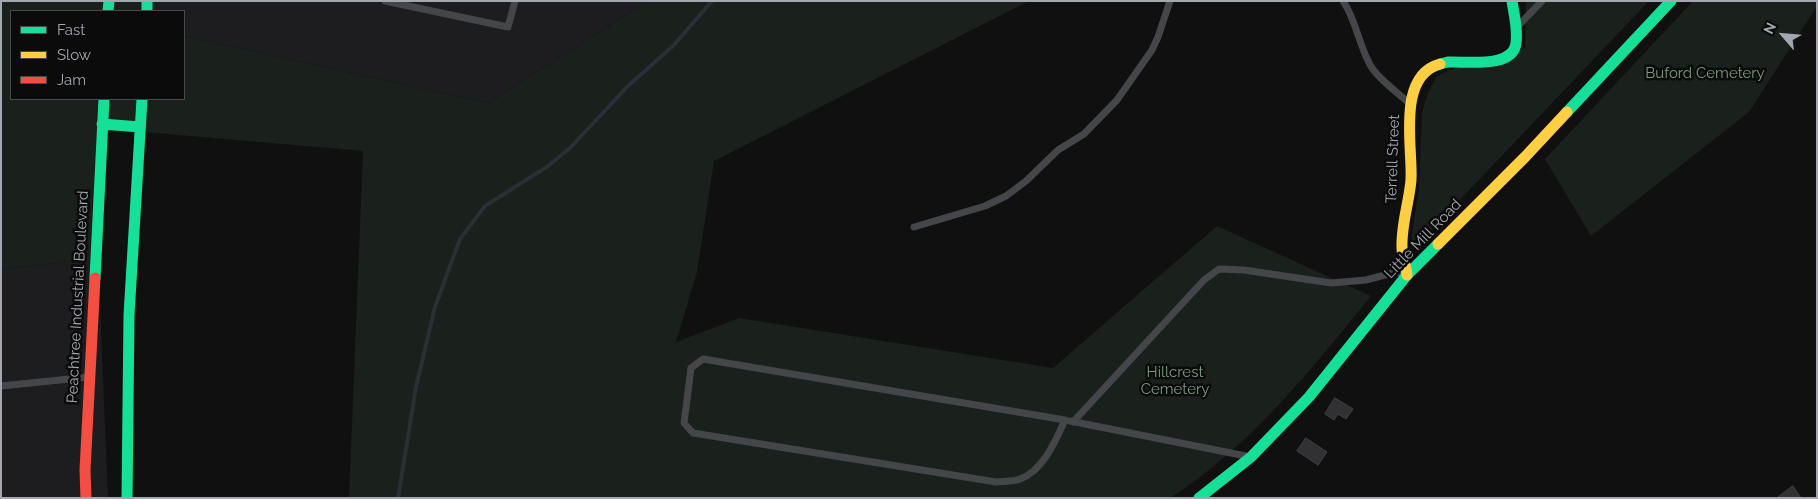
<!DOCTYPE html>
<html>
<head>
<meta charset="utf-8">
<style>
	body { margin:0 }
	#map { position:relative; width:1818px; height:499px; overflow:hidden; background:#101011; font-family:Raleway,sans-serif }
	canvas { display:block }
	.frame { position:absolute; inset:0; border:2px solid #a2a7b0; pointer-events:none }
	.legend { position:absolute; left:10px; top:10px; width:175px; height:90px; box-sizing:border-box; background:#0b0b0c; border:1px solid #47494e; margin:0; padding:6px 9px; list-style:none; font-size:15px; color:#a2a7b0 }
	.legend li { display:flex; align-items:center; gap:10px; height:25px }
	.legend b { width:25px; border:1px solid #47494e }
	.north { position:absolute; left:1758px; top:10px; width:50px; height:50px; -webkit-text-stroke:4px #0b0b0c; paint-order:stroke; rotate:297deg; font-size:14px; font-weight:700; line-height:20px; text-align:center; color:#a2a7b0 }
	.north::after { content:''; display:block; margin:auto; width:18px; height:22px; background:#a2a7b0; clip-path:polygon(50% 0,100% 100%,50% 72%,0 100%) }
</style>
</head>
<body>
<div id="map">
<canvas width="1818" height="499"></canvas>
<div class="frame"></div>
<ul class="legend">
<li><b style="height:6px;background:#16e098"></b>Fast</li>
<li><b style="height:6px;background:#ffcf43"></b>Slow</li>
<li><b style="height:6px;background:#f24e42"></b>Jam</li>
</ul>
<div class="north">N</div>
</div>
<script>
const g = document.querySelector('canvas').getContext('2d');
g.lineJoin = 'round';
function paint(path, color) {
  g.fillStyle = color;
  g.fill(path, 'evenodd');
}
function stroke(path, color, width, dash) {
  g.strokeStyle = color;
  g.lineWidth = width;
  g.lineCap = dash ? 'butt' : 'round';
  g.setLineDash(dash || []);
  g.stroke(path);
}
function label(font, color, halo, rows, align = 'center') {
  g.font = font + ' Raleway,sans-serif';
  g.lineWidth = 5;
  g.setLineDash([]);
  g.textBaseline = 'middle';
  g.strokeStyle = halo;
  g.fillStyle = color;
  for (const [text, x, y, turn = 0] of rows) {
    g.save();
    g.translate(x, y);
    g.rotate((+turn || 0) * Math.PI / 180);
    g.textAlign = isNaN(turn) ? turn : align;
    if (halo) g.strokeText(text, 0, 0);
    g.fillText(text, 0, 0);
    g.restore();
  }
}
paint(new Path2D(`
	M139,1H648L488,103L184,36V11H139Z
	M98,258L108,498H1V269Z`), '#1d1d1f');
paint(new Path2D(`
	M1,1H139V11H11V99H184V36L488,103L648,1H1029L714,161L697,272L676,342L739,318L1053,368L1217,226L1371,296C1311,370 1251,446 1170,498H349L363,151L98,128V258L1,269Z
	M1526,1H1649L1417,245L1412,240V234L1419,188L1422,112L1428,93L1437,76L1450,70L1525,48Z
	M1693,1H1817V6L1749,112L1591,236L1545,159Z`), '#1a201b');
stroke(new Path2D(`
	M398,498L416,387L435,307L460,239L485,206L548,166L570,148L628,86L673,46L712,1`), '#292f34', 4);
const building = new Path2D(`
	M1335,398L1353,409L1346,419L1338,414L1334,420L1325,414Z
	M1306,438L1327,452L1318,465L1297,451Z
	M1793,486L1801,498H1777Z`);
paint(building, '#313133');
stroke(building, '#404144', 1);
stroke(new Path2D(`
	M385,1L508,27L515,1
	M1343,1C1357,21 1359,48 1372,68C1380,80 1398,93 1409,103
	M1518,26L1542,1
	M914,227L985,206L1006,196L1026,181L1058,150L1084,134L1117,100L1152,50L1158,37L1170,1
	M703,359L1065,420C1056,440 1043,471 1020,479C1013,482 1003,481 996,482L693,433L684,423L691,368Z
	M1,386L89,377
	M1070,421L1246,456
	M1073,422L1204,280L1219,269L1244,270L1331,283L1366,280L1396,272L1404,274`), '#444649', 7);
stroke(new Path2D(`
	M147,1V11
	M108,11L109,1
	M1440,64L1448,62C1466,61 1513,69 1516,43C1518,29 1514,15 1512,1
	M1567,112L1671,1
	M102,124L140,127
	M95,278L104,99
	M127,498L129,315L142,99
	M1199,498L1251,457L1309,397L1407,275L1438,244`), '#16e098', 11);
stroke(new Path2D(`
	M1438,244L1525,157L1567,112
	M1407,275C1406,266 1402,257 1402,248C1401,225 1409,203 1411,180C1413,148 1396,76 1440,64`), '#ffcf43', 11);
stroke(new Path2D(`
	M86,498L85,470L95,278`), '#f24e42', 11);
label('15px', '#7b9a7b', '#0b0b0c', [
	["Buford Cemetery",1705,73],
	["Hillcrest",1175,372],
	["Cemetery",1175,389]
]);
label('15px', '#a2a7b0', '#0b0b0c', [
	["Terrell Street",1393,159,-88],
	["Little Mill Road",1423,239,-46],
	["Peachtree Industrial Boulevard",78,297,-87]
]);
</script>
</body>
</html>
